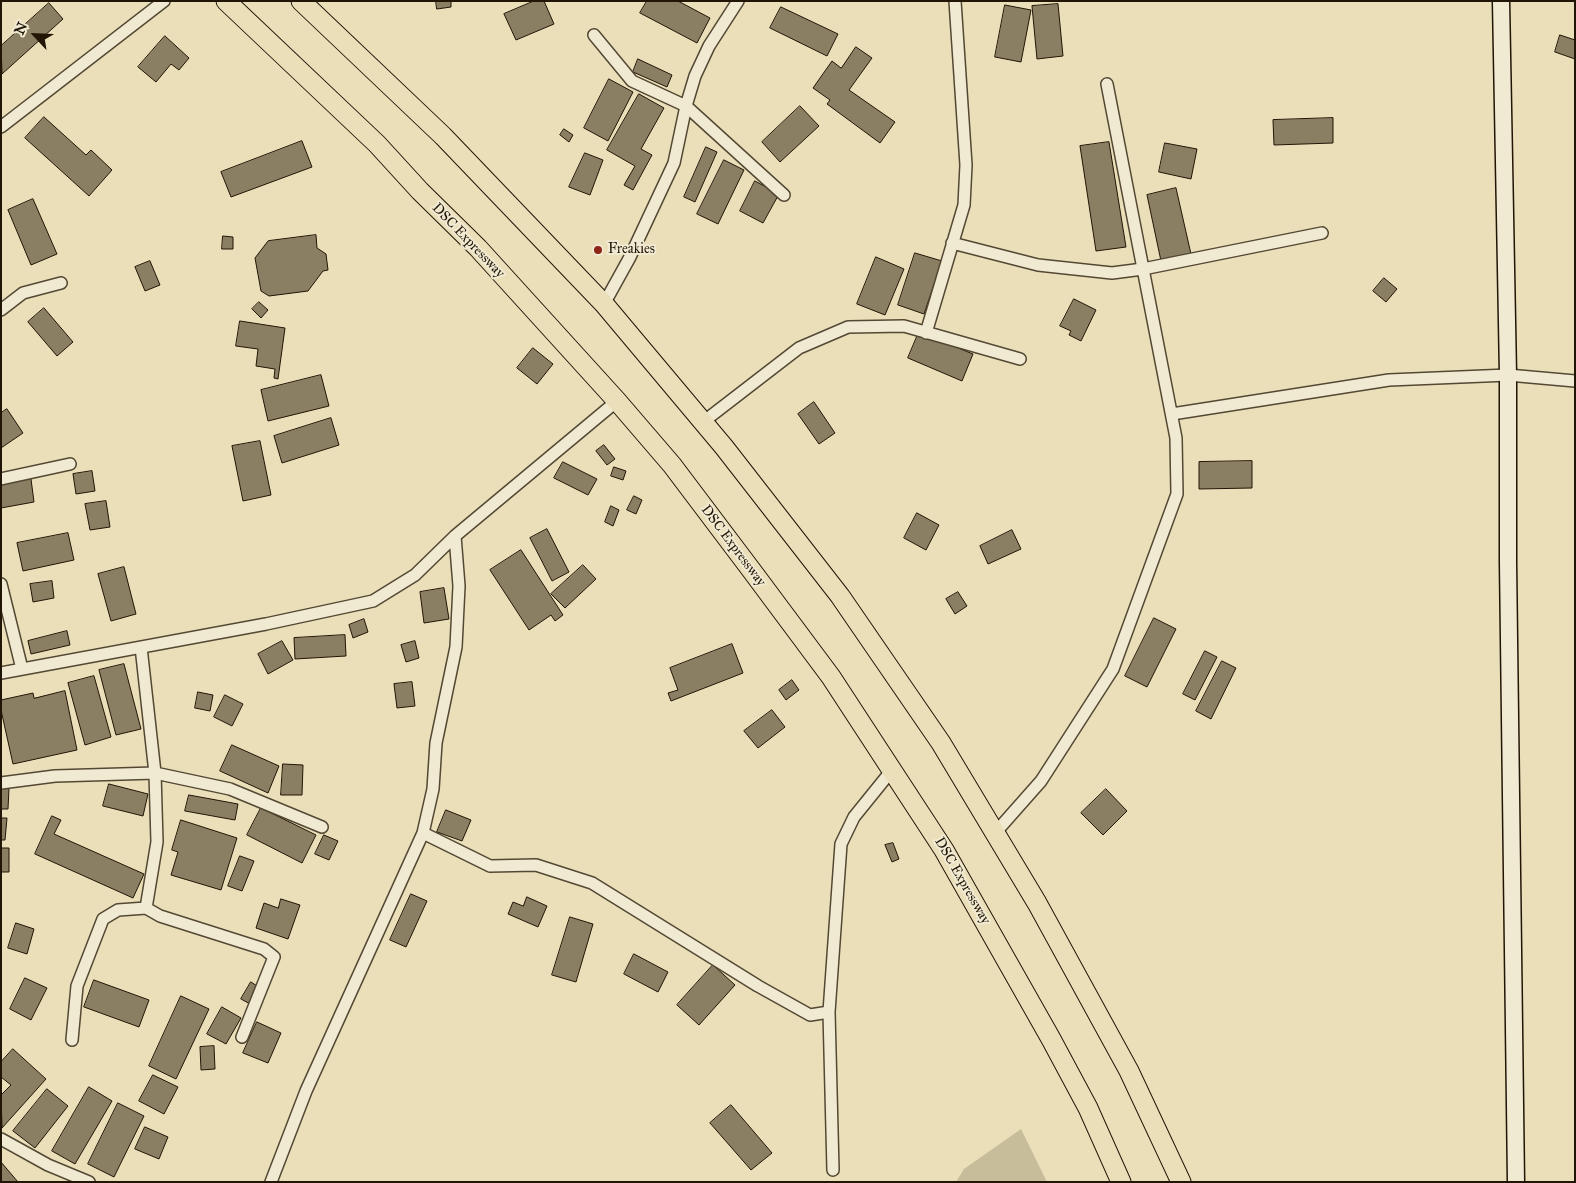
<!DOCTYPE html>
<html>
<head>
<meta charset="utf-8">
<style>
	body { margin:0 }
	#map { position:relative; width:1576px; height:1183px; overflow:hidden; background:#eadfb9; font-family:"IM FELL Great Primer",serif }
	canvas { display:block }
	.frame { position:absolute; inset:0; border:2px solid #211506; pointer-events:none }
	.north { position:absolute; left:10px; top:10px; width:50px; height:50px; -webkit-text-stroke:4px #f1ead2; paint-order:stroke; rotate:295deg; font-size:14px; font-weight:700; line-height:20px; text-align:center; color:#211506 }
	.north::after { content:''; display:block; margin:auto; width:18px; height:22px; background:#211506; clip-path:polygon(50% 0,100% 100%,50% 72%,0 100%) }
</style>
</head>
<body>
<div id="map">
<canvas width="1576" height="1183"></canvas>
<div class="frame"></div>
<div class="north">N</div>
</div>
<script>
const g = document.querySelector('canvas').getContext('2d');
g.lineJoin = 'round';
function paint(path, color) {
  g.fillStyle = color;
  g.fill(path, 'evenodd');
}
function stroke(path, color, width, dash) {
  g.strokeStyle = color;
  g.lineWidth = width;
  g.lineCap = dash ? 'butt' : 'round';
  g.setLineDash(dash || []);
  g.stroke(path);
}
function label(font, color, halo, rows, align = 'center') {
  g.font = font + ' "IM FELL Great Primer",serif';
  g.lineWidth = 4;
  g.setLineDash([]);
  g.textBaseline = 'middle';
  g.strokeStyle = halo;
  g.fillStyle = color;
  for (const [text, x, y, turn = 0] of rows) {
    g.save();
    g.translate(x, y);
    g.rotate((+turn || 0) * Math.PI / 180);
    g.textAlign = isNaN(turn) ? turn : align;
    if (halo) g.strokeText(text, 0, 0);
    g.fillText(text, 0, 0);
    g.restore();
  }
}
paint(new Path2D(`
	M1021,1129L1047,1182H956L964,1169Z`), '#c8bd9b');
const building = new Path2D(`
	M436,1H451V7L437,9Z
	M534,1H544L554,24L516,40L504,14Z
	M647,1H678L710,18L697,43L640,13Z
	M49,3L63,19L2,74L1,46Z
	M1058,4L1063,56L1037,59L1032,6Z
	M1005,5L1031,10L1021,62L995,57Z
	M781,7L838,34L827,56L770,28Z
	M1560,35L1575,40V59L1555,52Z
	M165,36L189,58L179,70L171,64L156,82L138,67Z
	M856,47L872,58L849,90L895,122L880,143L827,104L830,100L813,88L832,61L841,68Z
	M638,59L672,75L667,87L633,72Z
	M609,79L633,92L608,141L584,128Z
	M639,94L664,108L641,149L652,155L633,190L624,185L635,166L607,150Z
	M800,106L819,126L780,162L762,142Z
	M44,117L86,155L91,150L112,170L89,196L25,138Z
	M1333,118V143L1274,145L1273,120Z
	M564,129L573,135L569,142L560,135Z
	M302,141L312,167L231,197L221,172Z
	M1109,142L1126,247L1096,251L1080,146Z
	M1165,143L1197,149L1191,179L1159,172Z
	M706,147L717,152L695,202L684,197Z
	M585,153L603,160L590,195L569,187Z
	M724,160L744,170L718,224L697,214Z
	M755,181L779,194L763,223L740,211Z
	M1176,188L1191,254L1161,261L1147,195Z
	M33,199L57,254L31,265L8,210Z
	M316,235L317,248L326,254L328,270L323,271L308,291L269,296L261,291L255,258L268,241Z
	M223,236L233,237V249H222Z
	M915,253L942,261L924,314L898,305Z
	M876,257L904,269L885,315L857,304Z
	M150,261L160,285L145,291L135,267Z
	M1384,278L1397,289L1386,302L1373,291Z
	M1074,299L1096,310L1081,341L1069,335L1071,331L1060,326Z
	M259,302L268,310L261,318L252,309Z
	M44,308L73,342L57,356L28,322Z
	M240,321L285,328L278,379L274,378L275,369L256,366L258,349L236,346Z
	M919,332L973,354L962,381L908,358Z
	M533,348L553,364L537,384L517,368Z
	M321,375L329,406L268,421L261,390Z
	M814,402L835,433L819,444L798,414Z
	M7,409L23,433L1,448V413Z
	M331,418L339,445L282,463L274,436Z
	M260,441L271,495L243,501L232,446Z
	M604,445L615,459L607,465L596,451Z
	M1252,461V488L1199,489V462Z
	M563,462L597,479L588,495L554,478Z
	M614,467L626,471L623,480L611,476Z
	M92,471L95,491L76,494L73,474Z
	M31,479L34,502L1,508V484Z
	M634,496L642,500L636,514L627,510Z
	M106,501L110,527L90,530L85,504Z
	M611,506L619,510L613,526L605,522Z
	M917,513L939,525L926,550L904,538Z
	M547,529L569,572L552,581L530,538Z
	M1012,530L1021,549L988,564L980,546Z
	M68,533L74,560L23,571L17,543Z
	M521,550L563,615L555,621L551,615L529,630L490,570Z
	M583,565L596,579L565,608L551,594Z
	M124,567L136,614L111,621L98,574Z
	M52,581L54,598L33,602L30,584Z
	M444,588L449,619L424,623L420,592Z
	M958,592L967,606L955,614L946,599Z
	M1154,618L1176,629L1147,687L1125,676Z
	M364,619L368,632L353,638L349,625Z
	M67,631L70,645L31,654L28,641Z
	M345,635L346,656L295,659L294,638Z
	M282,641L293,660L268,674L258,654Z
	M415,641L419,658L406,662L401,645Z
	M732,644L743,673L671,701L668,693L678,690L670,668Z
	M1205,651L1217,657L1195,700L1183,694Z
	M1222,661L1236,668L1211,719L1196,711Z
	M124,664L141,729L116,735L99,670Z
	M94,676L111,737L85,745L68,683Z
	M792,680L799,690L786,700L779,690Z
	M412,682L415,706L397,708L394,684Z
	M65,691L77,750L13,764L1,710V700L33,693L34,698Z
	M198,692L213,695L210,711L195,708Z
	M225,695L243,704L232,726L214,717Z
	M772,710L785,727L758,748L744,731Z
	M232,745L279,766L268,793L220,771Z
	M283,764L303,765L302,795H281Z
	M109,784L148,794L143,816L103,806Z
	M1,788H9L8,809H1Z
	M1106,789L1127,811L1103,835L1081,813Z
	M189,795L238,804L235,820L185,811Z
	M261,808L316,835L302,863L247,835Z
	M446,810L471,820L462,841L437,832Z
	M52,816L61,820L54,834L144,874L133,898L35,854Z
	M1,818H7L5,840H1Z
	M181,820L237,838L221,890L171,875L178,852L172,850Z
	M324,835L338,841L329,860L315,854Z
	M893,843L899,859L892,862L885,845Z
	M1,848H9V872H1Z
	M240,856L254,861L242,891L228,886Z
	M411,894L427,901L406,947L390,940Z
	M527,897L547,906L538,927L508,914L513,902L523,906Z
	M281,899L300,905L288,939L256,928L264,903L278,908Z
	M570,917L593,924L576,982L552,975Z
	M16,923L34,929L27,954L8,948Z
	M634,954L668,972L658,992L624,974Z
	M713,965L735,985L699,1025L677,1005Z
	M25,978L47,988L31,1020L10,1009Z
	M94,980L149,1000L139,1027L84,1007Z
	M251,982L260,988L250,1004L241,999Z
	M181,996L209,1009L176,1079L149,1066Z
	M222,1007L241,1018L226,1044L207,1034Z
	M257,1022L281,1033L268,1063L243,1053Z
	M214,1046L215,1069L201,1070L200,1047Z
	M13,1049L46,1079L2,1128L1,1095L11,1085L1,1077V1062Z
	M153,1075L178,1087L164,1114L139,1101Z
	M89,1087L112,1101L75,1164L52,1151Z
	M47,1089L68,1106L35,1148L13,1131Z
	M118,1103L144,1116L114,1177L88,1164Z
	M731,1105L772,1153L751,1170L710,1123Z
	M145,1127L168,1137L159,1159L135,1149Z
	M1,1162L18,1182H1Z`);
paint(building, '#8a7e63');
stroke(building, '#211506', 1);
const street = new Path2D(`
	M594,35L632,81L686,106L784,195
	M1,127L164,1
	M952,243L1038,265L1112,273L1143,269L1322,233
	M604,304L630,257L674,163L686,106L695,76L709,46L738,1
	M1,310L23,293L61,283
	M926,333L964,205L966,165L955,1
	M1172,414L1389,380L1508,375L1575,381
	M703,422L799,348L848,327L904,326L1020,359
	M1,479L70,464
	M1,584L22,669
	M141,647L155,773L157,842L146,908
	M1,673L266,624L373,601L415,575L455,536L617,401
	M1,783L55,776L155,773L230,789L322,827
	M423,833L490,866L536,865L592,883L758,986L810,1015L829,1012
	M995,833L1041,781L1113,669L1177,494L1176,438L1107,84
	M72,1040L77,986L103,919L118,910L146,908L160,916L264,949L274,957L242,1037
	M1,1139L48,1165L89,1182
	M833,1170L829,1012L841,844L854,817L892,770
	M271,1182L306,1091L423,833L433,789L436,743L456,647L459,586L455,536`);
const secondary = new Path2D(`
	M1501,1L1508,375V562L1516,1182`);
const primary = new Path2D(`
	M226,1L377,144L420,191L478,248L617,401L672,465L752,571L831,677L944,850L1051,1039L1088,1108L1121,1182
	M301,1L443,136L604,304L724,447L840,596L941,743L1037,903L1129,1071L1181,1182`);
stroke(street, '#534833', 14);
stroke(secondary, '#211506', 19);
stroke(primary, '#211506', 21);
stroke(street, '#f1ead2', 11);
stroke(secondary, '#f1ead2', 16);
stroke(primary, '#eadfb9', 19);
for (const [x, y, r, color] of [
	[598,250,5,"#8f2418"]
]) {
  const dot = new Path2D();
  dot.arc(x, y, r, 0, 2 * Math.PI);
  g.fillStyle = color;
  g.fill(dot);
  stroke(dot, '#f1ead2', 2);
}
label('14px', '#211506', '#f1ead2', [
	["DSC Expressway",468,241,46],
	["DSC Expressway",733,546,53],
	["DSC Expressway",962,881,60]
]);
label('14px', '#211506', '#f1ead2', [
	["Freakies",608,250]
], 'left');
</script>
</body>
</html>
